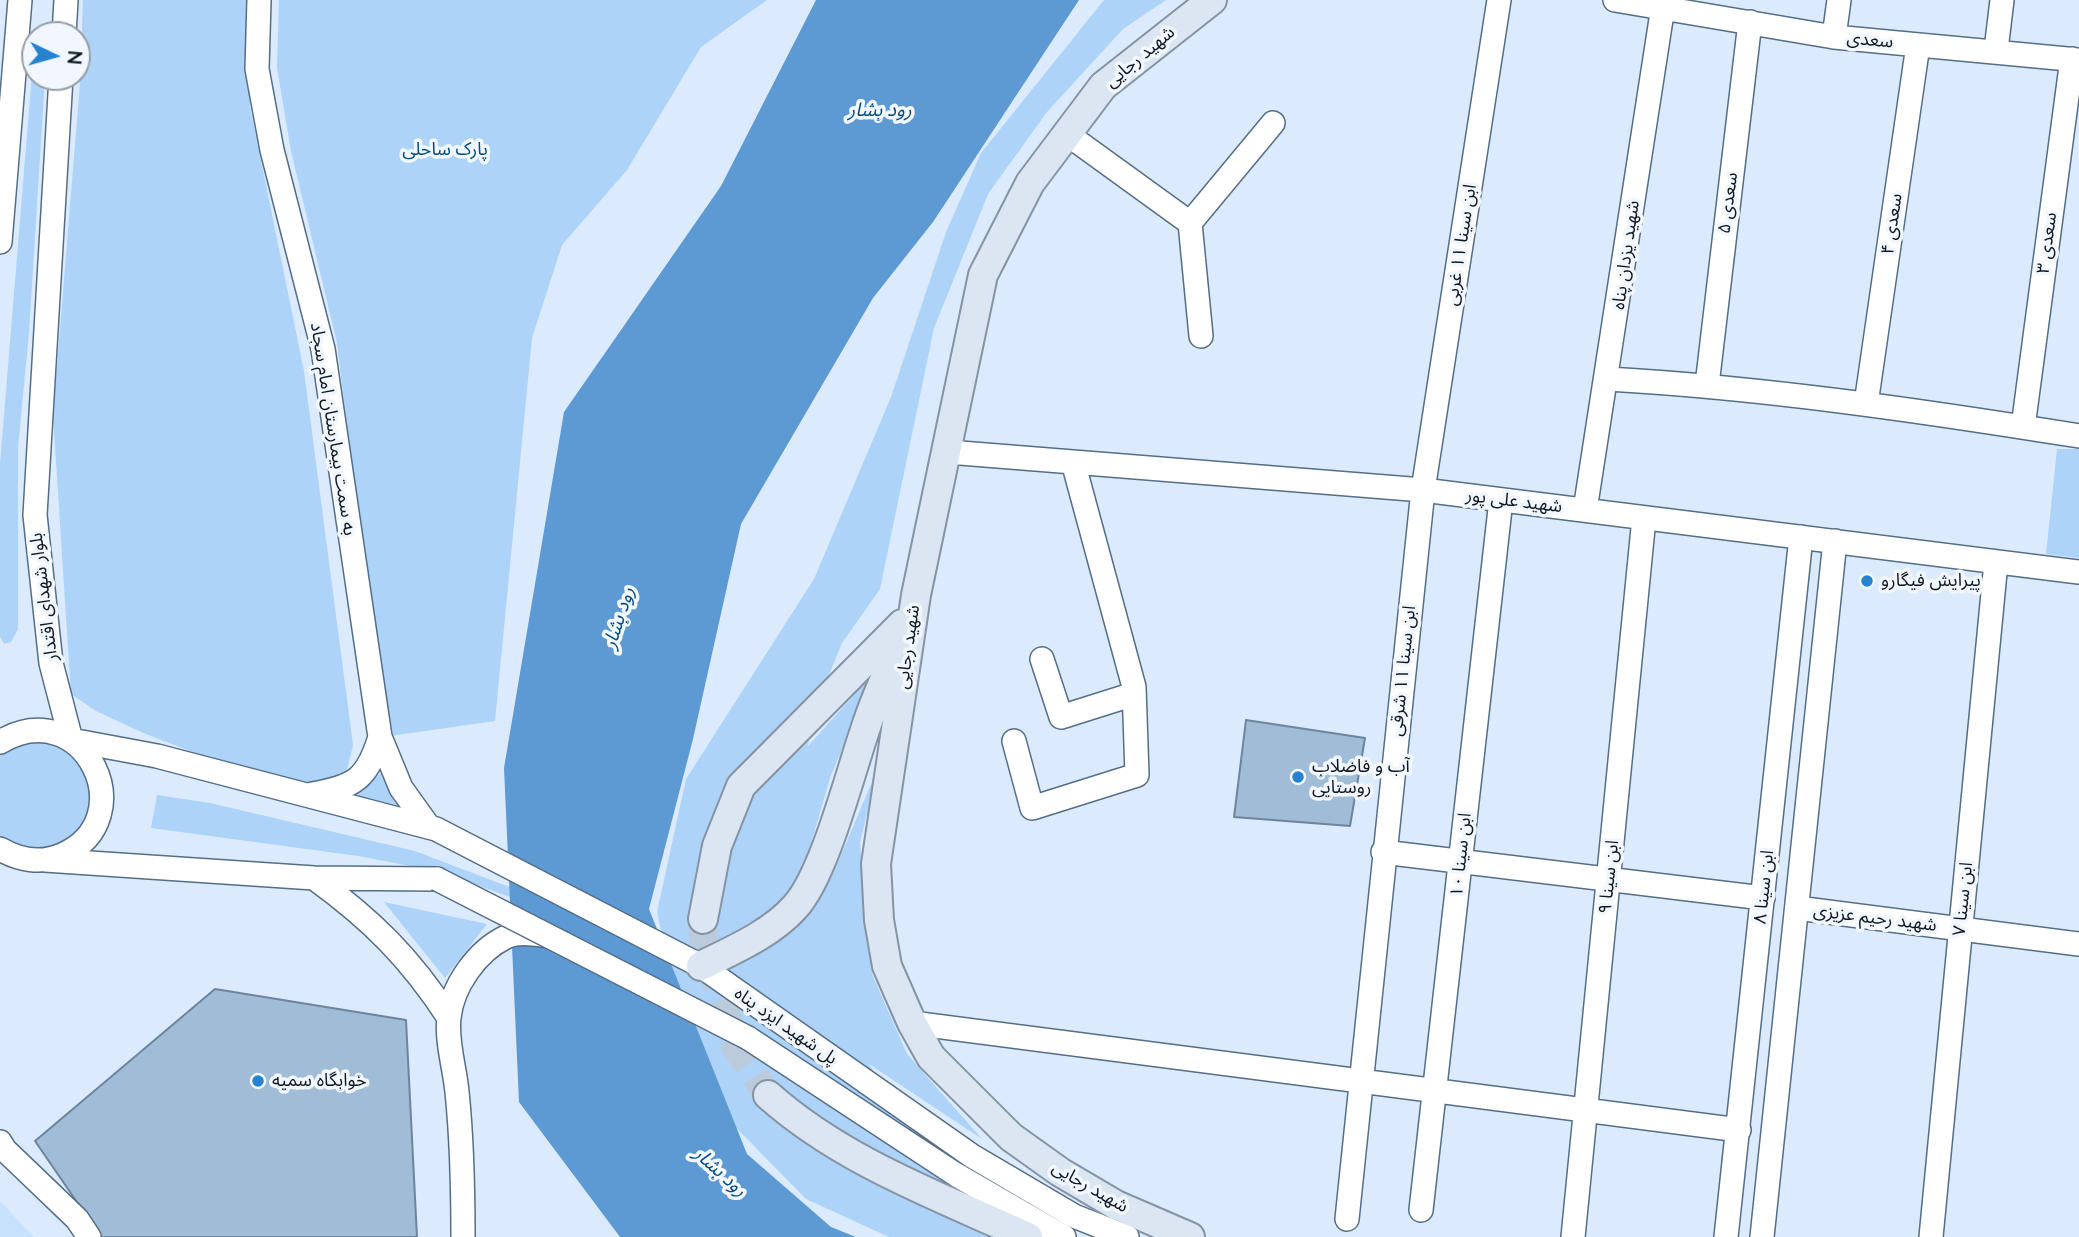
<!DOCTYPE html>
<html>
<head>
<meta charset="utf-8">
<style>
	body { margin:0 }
	#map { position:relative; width:2079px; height:1237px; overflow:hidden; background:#dbebfd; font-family:Mulish,sans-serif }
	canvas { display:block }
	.north { position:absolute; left:21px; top:21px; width:70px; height:70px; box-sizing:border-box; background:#f1f7fd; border:2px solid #969ea5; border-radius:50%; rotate:95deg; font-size:19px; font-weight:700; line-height:28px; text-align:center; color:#0e1822 }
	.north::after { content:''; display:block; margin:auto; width:24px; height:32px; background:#2782cf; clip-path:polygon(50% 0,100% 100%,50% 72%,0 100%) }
</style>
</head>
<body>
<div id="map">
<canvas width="2079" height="1237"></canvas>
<div class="north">N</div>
</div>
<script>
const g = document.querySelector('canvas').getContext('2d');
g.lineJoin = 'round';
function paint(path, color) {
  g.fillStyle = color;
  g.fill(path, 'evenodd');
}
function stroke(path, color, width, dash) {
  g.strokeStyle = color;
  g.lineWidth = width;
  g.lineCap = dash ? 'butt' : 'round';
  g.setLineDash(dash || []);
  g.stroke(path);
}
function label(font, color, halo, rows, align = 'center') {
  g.font = font + ' Mulish,"Noto Sans Arabic",sans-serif';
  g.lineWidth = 7;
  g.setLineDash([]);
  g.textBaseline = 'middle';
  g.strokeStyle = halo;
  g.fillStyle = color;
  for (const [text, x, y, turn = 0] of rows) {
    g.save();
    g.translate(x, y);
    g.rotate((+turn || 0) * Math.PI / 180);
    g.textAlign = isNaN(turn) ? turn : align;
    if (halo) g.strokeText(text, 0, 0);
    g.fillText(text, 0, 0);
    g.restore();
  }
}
paint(new Path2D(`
	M0,1201L34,1237H0Z`), '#c8e2fe');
paint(new Path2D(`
	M83,0H246L250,107L304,371L353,745L338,809L141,732L96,711L71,694L53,415L80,83Z
	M279,0H767L701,47L627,170L562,245L532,338L495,721L384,737L337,343L291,151L277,68Z
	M1104,0H1166L1123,29L1047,112L988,194L934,328L880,589L842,643L812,716L808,746L879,667L831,775L807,857L801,865L806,910L833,874L877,770L860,843L872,974L907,1054L982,1139L869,1064L906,1124L984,1176L1105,1237H1091L981,1181L921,1143L983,1221L1019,1237H889L806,1199L706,1097L531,905L442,872L358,856L151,828L157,795L210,803L415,851L533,896L666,953L657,912L686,779L814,579L891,397L946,232L981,153Z
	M35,37V77H45L29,333L18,448V629L11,642L4,644L0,637V464Z
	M2057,449H2079V558L2046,554Z
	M32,738L68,748L91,778L90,815L67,844L32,853L0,839V752Z
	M381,773L401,806L353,795Z
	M384,902L487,924L445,978Z`), '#add3f9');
paint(new Path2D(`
	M816,0H1079L933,222L873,298L741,524L693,739L649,909L747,1154L831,1227L856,1237H620L519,1102L504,768L564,412L721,186Z`), '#5d99d3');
const building = new Path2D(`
	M1246,720L1365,738L1350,826L1234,817Z
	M215,989L406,1020L417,1237H101L35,1141Z`);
paint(building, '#a1bcd7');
stroke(building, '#6c859f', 2);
stroke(new Path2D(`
	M703,919V940L736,1047L768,1095`), '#bccbdc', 28, [28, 14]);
const minor = new Path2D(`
	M259,0L257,69L272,150L323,349L380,737L401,788L429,827
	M1615,0L1834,37L2079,60
	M64,35L66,0
	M1834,37L1839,0
	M1996,50L2002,0
	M61,77L35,515L51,663L71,740L157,756L436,829L701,966L972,1156L1074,1216L1127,1237
	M1067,134L1190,223L1273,123
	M1190,223L1201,336
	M0,242L20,0
	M1608,379C1766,388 1923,411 2079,436
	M1707,385L1750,22
	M1866,404L1918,45
	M2023,427L2072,59
	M948,452L1423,490L2079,572
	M1585,510L1664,0
	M1042,659L1061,717L1134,694
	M1014,741L1032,808L1137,775L1134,687L1073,462
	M0,742C84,692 145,819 62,855C41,864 19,860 0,849
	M312,794C355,787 367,779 380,737
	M1383,852L1763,898
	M45,860L314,878L437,879
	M314,878C372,920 411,959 449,1018
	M1797,908L2079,944
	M912,1023L1739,1130
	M748,1038L955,1174L1064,1237
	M0,1142L5,1150L77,1219L89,1237
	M1421,1210L1501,500
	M1347,1219L1423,490L1499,0
	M463,1237C463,1189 462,1140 457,1092C455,1069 446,1041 449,1018C452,986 477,951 506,937C519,931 534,934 548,936
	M1573,1237L1644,518
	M1726,1237L1801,537
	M1762,1237L1835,541
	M1931,1237L1996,562`);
const major = new Path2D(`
	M703,919L717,846L741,786L902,624
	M701,966C733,950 771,934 795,907C825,875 851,769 867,724C875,699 887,674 897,650
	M768,1095C842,1161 938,1196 1028,1237
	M1190,1237L1116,1205L1060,1172L1011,1137L931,1057L912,1023L887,966L879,920L876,864L916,595L983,275L1030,183L1103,86L1212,0`);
stroke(minor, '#556d86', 26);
stroke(major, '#8494a4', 32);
stroke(minor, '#fff', 23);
stroke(major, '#dbe6f2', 28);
const minorBridge = new Path2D(`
	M437,879L748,1038`);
stroke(minorBridge, '#556d86', 26, []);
stroke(minorBridge, '#fff', 23);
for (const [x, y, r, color] of [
	[1867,581,7,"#2782cf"],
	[1298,777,7,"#2782cf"],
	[258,1081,7,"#2782cf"]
]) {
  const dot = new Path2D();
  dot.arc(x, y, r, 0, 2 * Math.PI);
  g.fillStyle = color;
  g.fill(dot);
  stroke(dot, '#f1f7fd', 2.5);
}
label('18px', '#0e1822', '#f1f7fd', [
	["سعدی",1870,40,5],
	["شهید رجایی",1140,57,-40],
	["سعدی ۵",1728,203,-83],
	["سعدی ۴",1892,224,-82],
	["سعدی ۳",2047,243,-83],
	["ابن سینا ۱۱ غربی",1461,245,-81],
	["شهید یزدان پناه",1626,255,-82],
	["به سمت بیمارستان امام سجاد",333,429,81],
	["شهید علی پور",1514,501,7],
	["بلوار شهدای اقتدار",44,597,-97],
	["شهید رجایی",908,647,-82],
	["ابن سینا ۱۱ شرقی",1403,671,-84],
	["ابن سینا ۱۰",1461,855,-84],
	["ابن سینا ۹",1609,877,-84],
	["ابن سینا ۸",1764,887,-84],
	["ابن سینا ۷",1963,899,-84],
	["شهید رحیم عزیزی",1875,918,7],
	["پل شهید ایزد پناه",786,1026,35],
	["شهید رجایی",1090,1187,30]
]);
label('18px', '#014a80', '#f1f7fd', [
	["پارک ساحلی",445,150]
]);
label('18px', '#0e1822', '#f1f7fd', [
	["پیرایش فیگارو",1881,581],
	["آب و فاضلاب",1312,767],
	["روستایی",1312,788],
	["خوابگاه سمیه",272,1081]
], 'left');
label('italic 19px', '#044c82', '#f1f7fd', [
	["رود بشار",880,110],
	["رود بشار",619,618,-72],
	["رود بشار",720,1172,42]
]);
</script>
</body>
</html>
